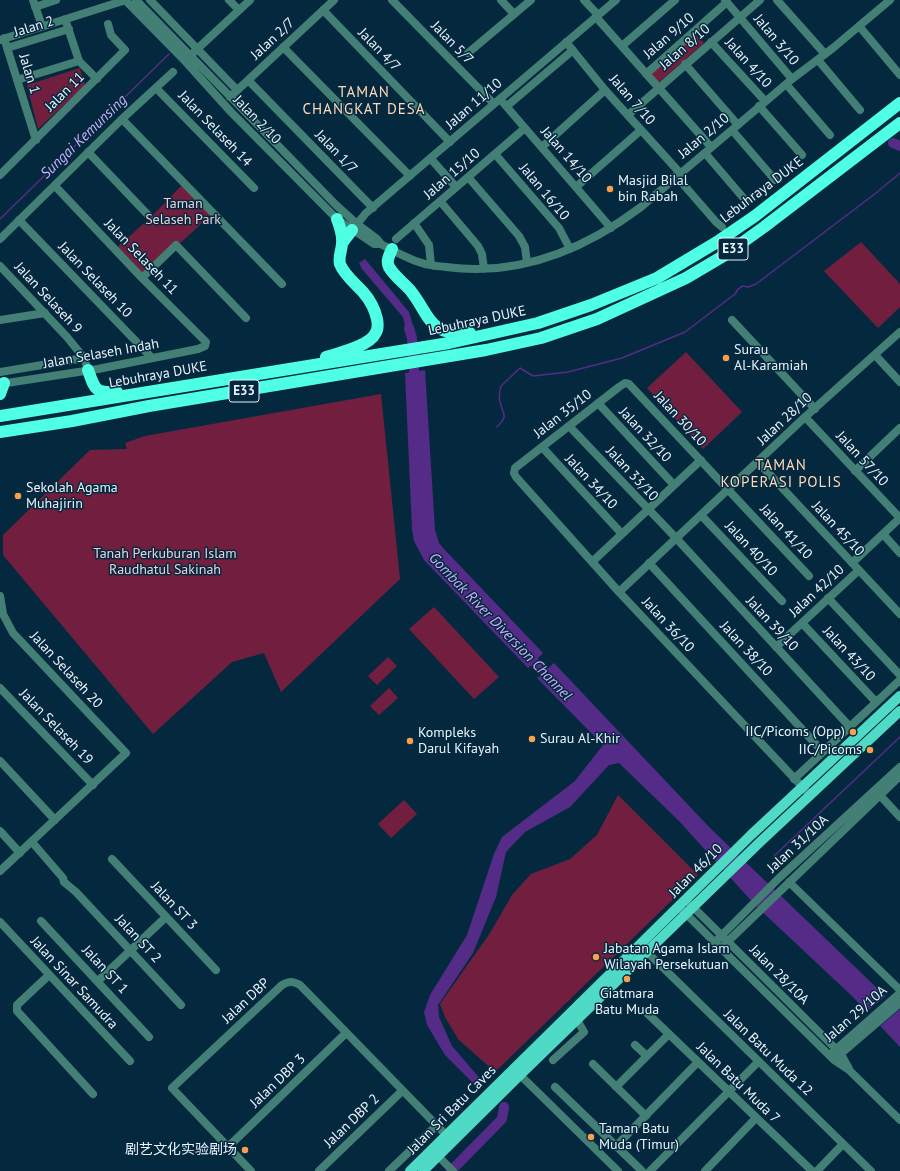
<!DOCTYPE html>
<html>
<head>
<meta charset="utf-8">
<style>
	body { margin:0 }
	canvas { display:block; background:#04293f }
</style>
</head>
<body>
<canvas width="900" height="1171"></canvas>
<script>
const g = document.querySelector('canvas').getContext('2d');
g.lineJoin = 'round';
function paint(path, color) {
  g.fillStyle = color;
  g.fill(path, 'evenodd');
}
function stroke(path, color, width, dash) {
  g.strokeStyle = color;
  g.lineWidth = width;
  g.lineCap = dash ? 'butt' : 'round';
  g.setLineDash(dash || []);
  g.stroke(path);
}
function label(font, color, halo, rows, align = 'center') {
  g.font = font + ' "PT Sans","Noto Sans SC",sans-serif';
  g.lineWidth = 3;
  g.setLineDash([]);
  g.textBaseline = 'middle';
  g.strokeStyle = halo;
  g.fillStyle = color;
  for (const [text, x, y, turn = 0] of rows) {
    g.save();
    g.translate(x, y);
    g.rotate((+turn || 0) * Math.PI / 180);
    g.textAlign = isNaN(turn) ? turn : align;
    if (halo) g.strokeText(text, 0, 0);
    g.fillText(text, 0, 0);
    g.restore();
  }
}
paint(new Path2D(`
	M696,35L704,43L657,84L650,75Z
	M80,68L85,85L38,129L27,85Z
	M184,183L213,213L142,278L115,249L151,217Z
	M861,242L900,284V307L878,328L824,271Z
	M686,352L742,412L703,449L647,388Z
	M381,394L400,579L281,692L264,653L232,662L153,734L3,555V535L90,450L127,449L125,443L145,436Z
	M434,607L499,677L474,699L409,629Z
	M388,657L397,666L377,685L368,676Z
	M389,688L398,698L379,715L370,706Z
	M618,795L698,875L495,1072L458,1039L445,1017L440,1004L490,933L512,895L531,874L570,859L597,835Z
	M404,800L417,814L391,838L378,824Z`), '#721f3f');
paint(new Path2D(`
	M365,259L409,312L417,340L409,341L403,317L362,269L359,263Z
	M425,370L435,530L439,543L445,550L543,653L528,668L424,560L414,541L412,529L405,373Z
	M554,663L710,828L900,1010V1047L852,996L756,906L679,821L619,763L609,765L570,807L525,832L506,852L496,897L473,953L438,1005L439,1017L452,1046L482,1081L477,1087L445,1055L427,1025L424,1012L430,995L467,935L494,854L502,837L575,781L603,745L537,678Z`), '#542b86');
paint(new Path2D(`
	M887,995L900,1008V1009L879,1027L866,1012Z`), '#04293f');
stroke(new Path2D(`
	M0,219L169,54
	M497,427C509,415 503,415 500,402C498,397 500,391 501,386L520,368L533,376L568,372L622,358L685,332L735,294L738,289L743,286L748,287L756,284L876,193L900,173
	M774,856L900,737`), '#542b86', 1.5);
stroke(new Path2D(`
	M893,143L900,146
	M409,328L412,338L415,385
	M525,653L554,681
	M451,1171L502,1119L504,1107`), '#542b86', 10);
stroke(new Path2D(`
	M33,0L42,26
	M125,0L185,61L231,112L337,219L374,244H381C394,251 408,259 422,263C430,266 438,266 446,267C518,277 585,249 641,207L792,79L833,48L890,0
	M136,0L336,205L357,224L377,239L381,244
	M150,0L237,90
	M229,0L239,10
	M392,0L494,104
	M501,0L514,14
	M584,0L598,15
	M725,0L792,79
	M777,0L825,54
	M35,7L56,0
	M323,10L450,142
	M596,17L711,147
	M65,19L79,61L97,79
	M859,26L900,75
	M4,38L36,140
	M0,40L126,0
	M566,42L605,90L680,173
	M711,42L765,101
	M622,46L675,0
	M283,47L410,176
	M7,48L69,29
	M194,52L250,0
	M468,53L531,0
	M818,60L860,110
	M685,64L738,125
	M646,74L727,2
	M17,80L79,61
	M248,80L373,208
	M786,84L830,135
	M156,88L254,188
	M230,97L334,0
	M500,99L611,228
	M507,106L573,50
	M759,106L802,155
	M628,115L760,0
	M122,119L282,284
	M732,130L775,180
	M542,147L605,90
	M88,152L149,216
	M705,153L746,201
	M495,154L559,228L570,249
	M431,159L456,187
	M0,175L125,50L111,35L108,24
	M676,176L716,222L722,227
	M468,177L519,236L525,247L527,263
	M576,187L641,130
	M440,201L478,246L482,254L484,269
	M19,220L152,358
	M414,223L429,245L431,265
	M352,230L366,213L616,0
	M0,239L122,119L173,72
	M396,239L525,128
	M0,266L67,337L84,358L88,370
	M142,278L176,245L246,318
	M0,320L45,313
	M732,320L815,409
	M875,355L900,382
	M0,372L84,358
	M0,384L98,369L198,349L205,346L206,342L142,278L55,186
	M598,403L674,485
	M805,417L900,518
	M569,426L676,538L850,727
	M542,447L622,534
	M758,462L900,614
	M855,471L900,428
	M701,515L782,601
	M883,534L900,553
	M592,562L701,460
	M649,563L823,752
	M852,563L900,518
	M809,576L629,384L625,383L619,387L515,468L514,473L516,477L619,592L810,795
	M619,592L805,417L900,332
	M0,596L3,614L13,633L126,753L0,871
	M828,598L900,675
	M802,623L876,702
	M776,647L859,570
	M0,688L93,785
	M0,761L55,820
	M794,779L900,680
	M876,791L900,817
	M0,831L20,853
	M32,842L63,878L64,882L76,892L181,1005
	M112,859L216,970
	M789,882L900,990
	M690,904L841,1054L849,1069
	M679,907L834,1060L849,1070L900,1120
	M41,921L149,1037
	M0,922L130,1061
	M715,942L778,879L900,767
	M721,948L900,776
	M647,952L871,1171
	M49,975L17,1005V1011L93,1094
	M98,981L166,917
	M647,1013L812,1171
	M635,1045L647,1056
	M833,1052L900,993
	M837,1057L900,1003
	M553,1060L584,1032L577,1020
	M593,1064L646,1116
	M516,1071L618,1171
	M555,1087L642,1171
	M616,1087L669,1034
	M616,1146L698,1062
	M228,1147L346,1033
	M438,1156L453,1171
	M251,1171L172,1088L282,985C289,981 293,981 300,985L450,1139
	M319,1171L402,1091
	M389,1171L436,1126
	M650,1171L758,1062
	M705,1171L756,1118
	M817,1171L843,1144`), '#437f75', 8);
stroke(new Path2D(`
	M410,1171L751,835L900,696
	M423,1171L520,1075L759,843L900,711`), '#4fdac5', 10);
stroke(new Path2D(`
	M342,243L352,230
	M392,249C389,256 386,261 389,267C394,276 403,282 410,290C431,316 427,336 470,333
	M326,357C339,353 369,346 375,334C378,330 378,324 377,319C375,310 370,300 363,292C356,284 344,275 340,264C338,257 342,250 342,243C343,235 340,227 337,219
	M88,370C95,390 95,393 117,392
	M0,394L4,383
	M0,416L449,343L538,323L591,305L657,278L717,242L755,216L900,103
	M0,432L72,421L149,406L486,350L541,338L597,319L686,278L725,255L764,227L900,123`), '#4fffe4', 12);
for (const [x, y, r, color] of [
	[610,189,4,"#f9a04d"],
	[726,358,4,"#f9a04d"],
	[18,496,4,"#f9a04d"],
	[853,732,4,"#f9a04d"],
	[532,739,4,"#f9a04d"],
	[410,741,4,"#f9a04d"],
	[870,750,4,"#f9a04d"],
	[596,957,4,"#f9a04d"],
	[627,979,4,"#f9a04d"],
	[591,1137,4,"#f9a04d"],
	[245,1150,4,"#f9a04d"]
]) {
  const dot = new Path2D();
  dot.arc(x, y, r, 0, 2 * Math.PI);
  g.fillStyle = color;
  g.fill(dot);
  stroke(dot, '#04293f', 1.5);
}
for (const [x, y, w] of [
	[733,249,30],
	[244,391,30]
]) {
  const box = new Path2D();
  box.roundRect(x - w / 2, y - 11, w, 22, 3);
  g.fillStyle = '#04293f';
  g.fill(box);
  stroke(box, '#eaf3fb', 1);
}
label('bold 13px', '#eaf3fb', null, [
	["E33",733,249],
	["E33",244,391]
]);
label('14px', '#eaf3fb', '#04293f', [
	["Jalan 2",34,27,-17],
	["Jalan 9/10",669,36,-41],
	["Jalan 2/7",273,39,-43],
	["Jalan 3/10",776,40,50],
	["Jalan 5/7",452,43,46],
	["Jalan 8/10",685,47,-41],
	["Jalan 4/7",379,50,46],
	["Jalan 4/10",748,63,48],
	["Jalan 1",29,74,73],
	["Jalan 11",65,92,-45],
	["Jalan 7/10",632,100,49],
	["Jalan 11/10",474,104,-41],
	["Jalan 2/10",257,120,46],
	["Jalan Selaseh 14",215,129,46],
	["Jalan 2/10",704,136,-40],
	["Jalan 1/7",336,152,46],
	["Jalan 14/10",566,155,49],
	["Jalan 15/10",452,174,-41],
	["Lebuhraya DUKE",762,190,-37],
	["Jalan 16/10",544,192,50],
	["Jalan Selaseh 11",141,257,46],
	["Jalan Selaseh 10",95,280,46],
	["Jalan Selaseh 9",48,298,47],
	["Lebuhraya DUKE",477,321,-12],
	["Jalan Selaseh Indah",101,354,-10],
	["Lebuhraya DUKE",158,375,-10],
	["Jalan 35/10",563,414,-38],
	["Jalan 30/10",680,419,47],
	["Jalan 28/10",785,419,-43],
	["Jalan 32/10",645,435,47],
	["Jalan 57/10",862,459,47],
	["Jalan 33/10",632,474,47],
	["Jalan 34/10",591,482,47],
	["Jalan 45/10",838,529,47],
	["Jalan 41/10",786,532,47],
	["Jalan 40/10",751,549,47],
	["Jalan 42/10",817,591,-43],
	["Jalan 39/10",772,624,47],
	["Jalan 36/10",668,625,47],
	["Jalan 38/10",746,649,47],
	["Jalan 43/10",849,654,47],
	["Jalan Selaseh 20",66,670,47],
	["Jalan Selaseh 19",56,727,46],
	["Jalan 31/10A",798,844,-43],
	["Jalan 46/10",696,871,-45],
	["Jalan ST 3",174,906,47],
	["Jalan ST 2",138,939,47],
	["Jalan ST 1",105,970,47],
	["Jalan 28/10A",779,975,45],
	["Jalan Sinar Samudra",74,983,47],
	["Jalan DBP",246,1001,-43],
	["Jalan 29/10A",856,1014,-41],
	["Jalan Batu Muda 12",768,1053,44],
	["Jalan DBP 3",278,1081,-44],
	["Jalan Batu Muda 7",738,1083,44],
	["Jalan Sri Batu Caves",452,1110,-45],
	["Jalan DBP 2",352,1121,-44]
]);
label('14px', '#eaf3fb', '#04293f', [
	["Masjid Bilal",618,181],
	["bin Rabah",618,197],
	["Surau",734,350],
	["Al-Karamiah",734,366],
	["Sekolah Agama",26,488],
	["Muhajirin",26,504],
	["IIC/Picoms (Opp)",845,732,"right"],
	["Kompleks",418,733],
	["Darul Kifayah",418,749],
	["Surau Al-Khir",540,739],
	["IIC/Picoms",862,750,"right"],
	["Jabatan Agama Islam",604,949],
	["Wilayah Persekutuan",604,965],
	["Giatmara",627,994,"center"],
	["Batu Muda",627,1010,"center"],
	["Taman Batu",599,1129],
	["Muda (Timur)",599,1145],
	["剧艺文化实验剧场",237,1150,"right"]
], 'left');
label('14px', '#eed0d7', '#04293f', [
	["Taman",183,204],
	["Selaseh Park",183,220],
	["Tanah Perkuburan Islam",165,554],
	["Raudhatul Sakinah",165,570]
]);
g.letterSpacing = '1px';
label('15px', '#ffd8b9', '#04293f', [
	["TAMAN",364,93],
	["CHANGKAT DESA",364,110],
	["TAMAN",781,466],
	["KOPERASI POLIS",781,483]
]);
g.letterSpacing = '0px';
label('italic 15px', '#cbb0f9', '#04293f', [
	["Sungai Kemunsing",84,137,-44],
	["Gombak River Diversion Channel",500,627,46]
]);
</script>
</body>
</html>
